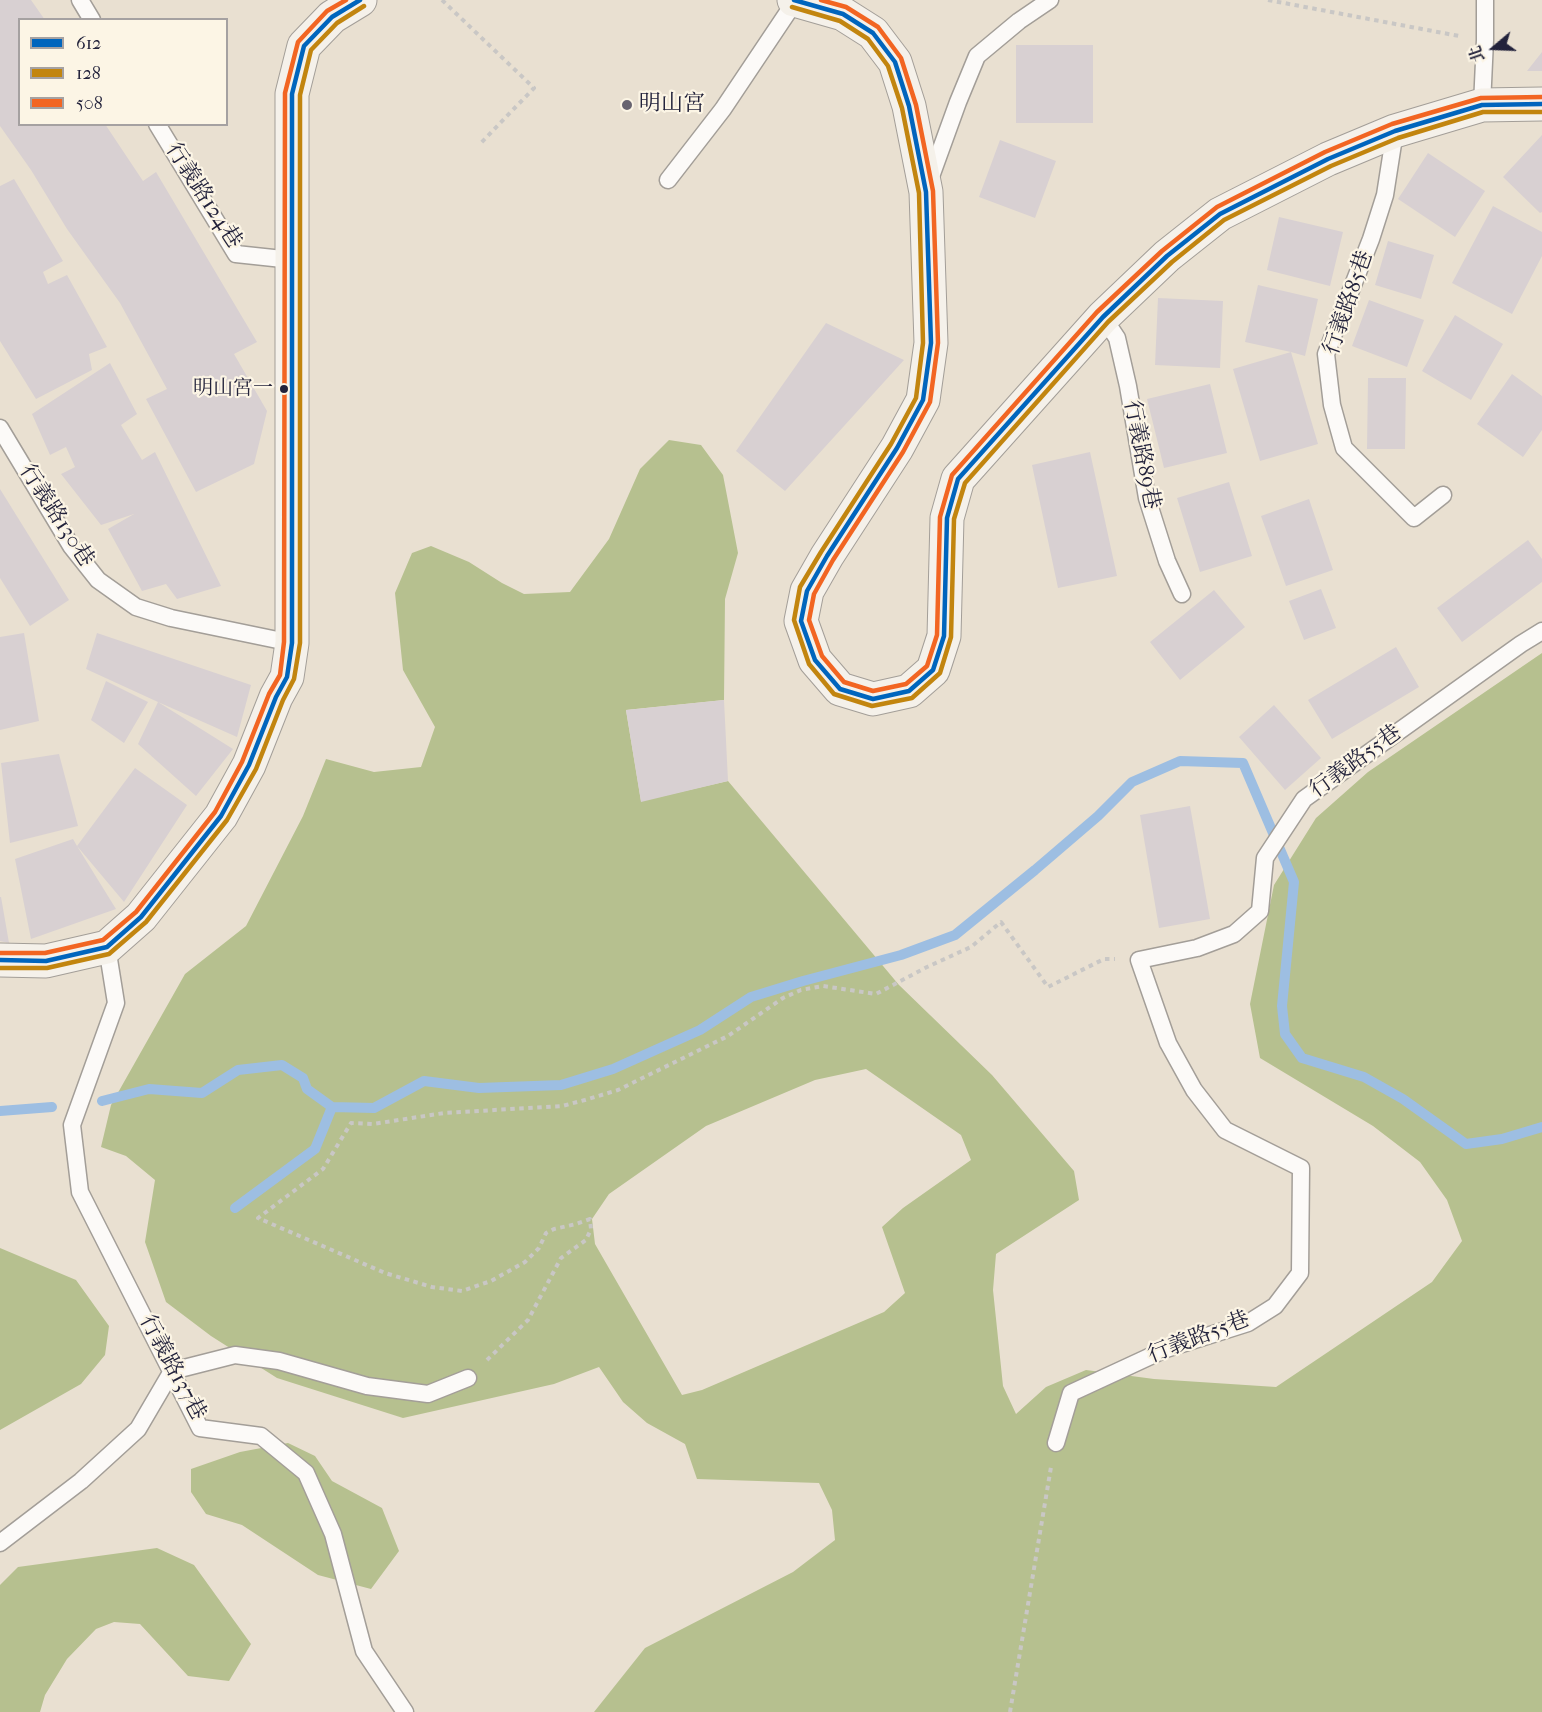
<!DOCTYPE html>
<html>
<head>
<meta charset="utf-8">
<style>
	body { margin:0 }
	#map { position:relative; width:1542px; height:1712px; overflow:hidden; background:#e9e0d1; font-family:"IM FELL French Canon","Noto Serif TC",serif }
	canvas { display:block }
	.legend { position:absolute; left:18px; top:18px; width:210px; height:108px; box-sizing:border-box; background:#fcf5e5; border:2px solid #a5a1a1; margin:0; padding:8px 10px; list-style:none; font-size:18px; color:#22223b }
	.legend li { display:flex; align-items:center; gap:12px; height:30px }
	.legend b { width:30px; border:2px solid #a5a1a1 }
	.north { position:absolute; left:1464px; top:18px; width:60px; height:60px; -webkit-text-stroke:4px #fcf5e5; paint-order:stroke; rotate:251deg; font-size:16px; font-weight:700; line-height:24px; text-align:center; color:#22223b }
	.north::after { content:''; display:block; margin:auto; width:21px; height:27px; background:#22223b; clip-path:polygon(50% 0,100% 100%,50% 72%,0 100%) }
</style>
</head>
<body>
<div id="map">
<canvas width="1542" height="1712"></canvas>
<ul class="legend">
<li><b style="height:8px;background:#0065bd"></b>612</li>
<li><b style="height:8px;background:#c2850f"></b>128</li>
<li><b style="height:8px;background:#f26522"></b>508</li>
</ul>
<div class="north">北</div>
</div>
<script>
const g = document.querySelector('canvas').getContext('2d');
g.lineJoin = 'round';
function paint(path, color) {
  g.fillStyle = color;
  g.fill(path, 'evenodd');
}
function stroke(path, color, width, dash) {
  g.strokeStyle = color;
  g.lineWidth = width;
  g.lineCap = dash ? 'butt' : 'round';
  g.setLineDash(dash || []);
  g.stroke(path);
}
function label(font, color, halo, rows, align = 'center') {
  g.font = font + ' "IM FELL French Canon","Noto Serif TC",serif';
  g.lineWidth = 4.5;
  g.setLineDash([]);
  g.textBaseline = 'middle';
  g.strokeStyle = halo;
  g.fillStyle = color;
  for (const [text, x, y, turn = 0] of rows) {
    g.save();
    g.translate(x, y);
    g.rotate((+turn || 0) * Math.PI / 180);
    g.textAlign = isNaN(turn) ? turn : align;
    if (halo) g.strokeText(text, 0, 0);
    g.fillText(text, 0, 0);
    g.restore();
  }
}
paint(new Path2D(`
	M669,440L701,445L723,475L738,553L725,599L724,700L626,710L641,801L728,781L899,985L992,1075L1074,1171L1079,1200L996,1254L993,1290L1003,1386L1016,1414L1046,1387L1086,1370L1154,1379L1276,1387L1432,1282L1462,1241L1447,1200L1420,1162L1373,1126L1260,1058L1250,1004L1274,885L1316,818L1368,772L1542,653V1712H594L645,1648L793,1572L835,1540L832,1510L819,1483L697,1479L685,1444L647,1423L623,1402L599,1367L554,1384L403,1418L277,1378L211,1336L166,1302L145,1242L155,1180L126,1156L101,1147L111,1105L185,974L246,926L303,816L326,759L374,772L421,767L435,727L403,670L395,593L412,553L431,546L469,562L502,583L524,594L570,592L609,539L640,469ZM866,1069L961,1135L971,1160L903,1208L882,1227L905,1293L884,1312L702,1390L682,1395L595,1244L592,1219L609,1194L706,1126L815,1080Z
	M0,1248L76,1280L109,1326L105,1355L81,1384L0,1430Z
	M288,1443L315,1456L332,1481L382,1508L399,1551L371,1589L318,1575L242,1525L206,1514L191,1492V1469L240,1452Z
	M157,1548L194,1565L251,1644L229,1681L188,1676L140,1624L114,1622L96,1629L67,1659L45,1695L40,1712H0V1585L18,1567Z`), '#b6c08f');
stroke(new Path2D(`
	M102,1101L149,1089L202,1093L238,1070L282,1065L303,1078L307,1089L332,1107L374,1108L424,1081L479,1088L561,1085L613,1069L700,1030L751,997L803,981L901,955L955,935L1035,870L1098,816L1132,782L1180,761L1243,763L1294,882L1282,1006L1285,1034L1302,1058L1364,1077L1403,1099L1466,1144L1502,1139L1542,1127
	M0,1111L52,1107
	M235,1208L315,1149L332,1107`), '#9dbee2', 10);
paint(new Path2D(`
	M0,0H31L45,20H20V124H105L143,181L156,172L257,342L234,354L267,411L254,464L196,492L146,399L167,389L120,303L67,229L31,170L0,126Z
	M1016,45H1093V123H1016Z
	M1542,52V71H1527Z
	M1542,135V212L1540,213L1503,177Z
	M1000,140L1056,161L1035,218L979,197Z
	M1428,153L1485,191L1455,237L1398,199Z
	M14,179L63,261L43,272L48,284L67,275L107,347L89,354L92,370L36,399L0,341V186Z
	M1493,206L1542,232V256L1512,314L1452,283Z
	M1279,217L1343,232L1330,286L1267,270Z
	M1388,241L1434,255L1421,299L1375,285Z
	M1258,285L1318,299L1305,356L1291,352L1318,444L1260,461L1233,369L1291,352L1245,342Z
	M1158,298L1223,301L1220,368L1155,365Z
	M1369,300L1424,320L1407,367L1352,346Z
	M1455,315L1503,344L1471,400L1422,371Z
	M826,323L904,360L785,491L736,451Z
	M110,363L137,414L121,425L142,460L155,452L221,586L177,599L166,584L142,591L108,529L134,514L101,525L61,474L75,467L66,447L50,455L32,414Z
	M1512,374L1542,396V430L1523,457L1477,424Z
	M1368,378H1406L1405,449H1367Z
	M1210,384L1227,453L1164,468L1147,399Z
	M1090,452L1117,576L1058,588L1032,465Z
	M1229,482L1252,556L1200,572L1177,498Z
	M0,489L69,600L30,626L0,578Z
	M1309,499L1333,570L1286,586L1261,516Z
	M1528,540L1542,559V582L1462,642L1437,608Z
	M1321,589L1336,628L1304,640L1289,601Z
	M1214,590L1245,627L1180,680L1150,642Z
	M24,633L39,721L0,730V637Z
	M97,633L251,685L237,737L158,702L233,749L196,796L138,744L158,702L86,669Z
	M1396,647L1419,687L1332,739L1308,700Z
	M106,681L148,702L124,743L91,720Z
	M724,700L728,781L641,802L626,710Z
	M1274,705L1321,758L1285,790L1239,737Z
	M59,754L78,826L10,843L1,763Z
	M135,768L187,805L124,902L77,846L116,909L31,939L15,859L73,839L77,846Z
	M1190,806L1210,919L1159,928L1140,815Z
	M0,897H1L9,943L0,941Z`), '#d8d0d2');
const lane = new Path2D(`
	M80,0L92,20
	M1482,105L1485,40V0
	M157,124L236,254L292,260
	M1395,131L1385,195L1371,239L1326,354L1332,405L1344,448L1414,518L1443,495
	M668,180L723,109L796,0
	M929,182L958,102L977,56L1019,21L1050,0
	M1103,317L1117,338L1128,386L1147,498L1167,561L1182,594
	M0,428L71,546L98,580L136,607L171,618L292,643
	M107,947L116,1003L72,1125L80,1192L200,1428L261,1436L306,1473L333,1534L364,1651L405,1712
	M1056,1443L1071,1393L1166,1349L1248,1323L1275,1306L1300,1273L1301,1168L1225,1130L1194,1090L1168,1043L1139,960L1197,948L1234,934L1260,911L1265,858L1304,799L1521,644L1542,631
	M0,1543L81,1481L138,1429L172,1371L235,1355L279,1361L367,1386L428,1394L468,1378`);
const secondary = new Path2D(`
	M794,0L843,14L873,33L895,62L909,106L926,192L931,343L923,400L897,448L827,556L807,591L801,621L815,660L840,689L873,699L909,691L933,670L944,636L947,518L958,479L1103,317L1167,256L1220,214L1328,159L1395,131L1482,105L1542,104
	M0,960L46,961L107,947L141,917L221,816L249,765L276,697L287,677L292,643V94L304,46L332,17L360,0`);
stroke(lane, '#a39e98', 19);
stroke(secondary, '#a39e98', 35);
stroke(new Path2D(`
	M442,0L534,88L480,144
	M1268,0L1459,36
	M487,1360L528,1320L561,1258L586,1240L591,1229L590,1219L576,1224L554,1229L546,1233L539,1248L525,1262L491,1281L462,1291L432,1287L385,1273L258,1218L323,1169L351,1123L373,1124L444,1113L562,1106L585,1100L618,1090L728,1036L783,998L801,990L823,986L876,994L927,967L971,947L1001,922L1048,987L1104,959H1115
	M1010,1712L1051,1467`), '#c9c7c5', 4, [4.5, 4.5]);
stroke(lane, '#fcfaf8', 16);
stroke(secondary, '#f5f1ea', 33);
stroke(new Path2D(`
	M794,0L843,14L873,33L895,62L909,106L926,192L931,343L923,400L897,448L827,556L807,591L801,621L815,660L840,689L873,699L909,691L933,670L944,636L947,518L958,479L1103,317L1167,256L1220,214L1328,159L1395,131L1482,105L1542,104
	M0,960L46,961L107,947L141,917L221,816L249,765L276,697L287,677L292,643V94L304,46L332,17L360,0`), '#0065bd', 4.5);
stroke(new Path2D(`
	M792,7L840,21L868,39L888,66L902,108L919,193L923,343L916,398L891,444L821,552L800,587L794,620L809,664L834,694L872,706L912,698L940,673L951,637L954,519L965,483L1108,322L1172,262L1224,220L1331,166L1398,138L1483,112H1542
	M0,968H47L109,954L146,922L227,820L256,769L283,700L294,679L300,643V95L311,50L337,23L364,6`), '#c2850f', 4.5);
stroke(new Path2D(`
	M821,0L846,7L878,27L901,58L916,105L933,191L938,343L930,402L903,452L833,560L814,594L809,620L822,656L844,682L873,691L906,684L927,666L937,635L940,517L952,475L1097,312L1162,251L1217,207L1325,152L1392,124L1481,98L1542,97
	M0,953H45L103,940L136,912L215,812L242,762L269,694L280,675L284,642L285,93L298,42L327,11L346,0`), '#f26522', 4.5);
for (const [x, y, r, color] of [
	[627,105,6,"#686470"],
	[284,389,5,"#22223b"]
]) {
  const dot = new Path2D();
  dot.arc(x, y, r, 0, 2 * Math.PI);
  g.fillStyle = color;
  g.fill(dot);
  stroke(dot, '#fcf5e5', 2);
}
label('20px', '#22223b', '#fcf5e5', [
	["明山宮一",273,389]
], 'right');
label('22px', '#22223b', '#fcf5e5', [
	["明山宮",639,105]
], 'left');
label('22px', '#22223b', '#fcf5e5', [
	["行義路124巷",203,196,57],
	["行義路85巷",1349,303,-71],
	["行義路89巷",1141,455,79],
	["行義路130巷",56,516,57],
	["行義路55巷",1356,762,-36],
	["行義路55巷",1199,1338,-21],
	["行義路137巷",172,1368,62]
]);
</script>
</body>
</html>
